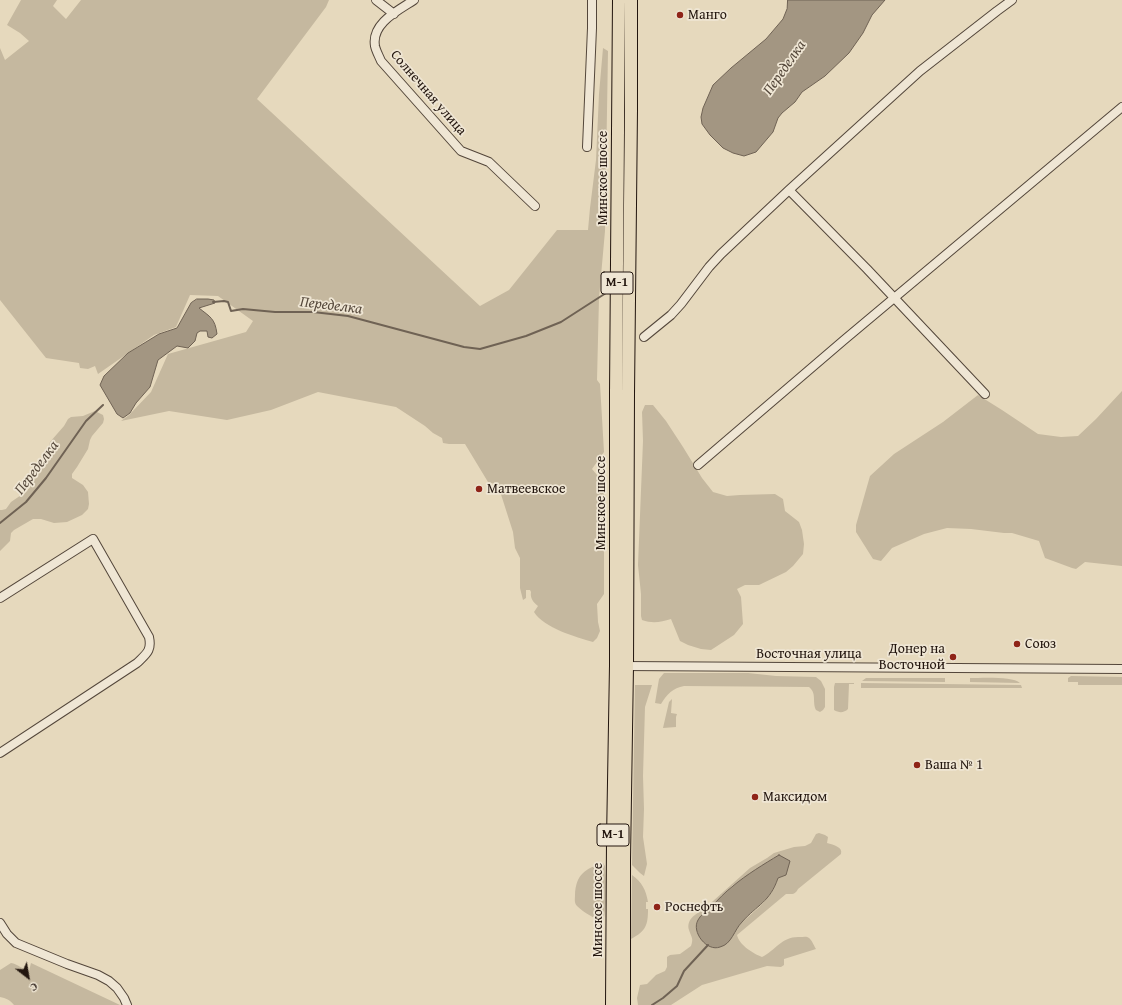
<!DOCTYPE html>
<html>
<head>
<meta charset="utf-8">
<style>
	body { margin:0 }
	#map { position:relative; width:1122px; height:1005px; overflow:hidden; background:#e6d9bd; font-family:"Gentium Book Plus",serif }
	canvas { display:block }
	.north { position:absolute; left:8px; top:957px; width:40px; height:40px; -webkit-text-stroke:3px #efe6d4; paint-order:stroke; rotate:149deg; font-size:11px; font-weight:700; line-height:16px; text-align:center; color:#22150e }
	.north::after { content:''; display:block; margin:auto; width:14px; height:18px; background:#22150e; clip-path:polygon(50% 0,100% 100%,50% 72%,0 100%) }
</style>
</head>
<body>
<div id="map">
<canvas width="1122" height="1005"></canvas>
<div class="north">С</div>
</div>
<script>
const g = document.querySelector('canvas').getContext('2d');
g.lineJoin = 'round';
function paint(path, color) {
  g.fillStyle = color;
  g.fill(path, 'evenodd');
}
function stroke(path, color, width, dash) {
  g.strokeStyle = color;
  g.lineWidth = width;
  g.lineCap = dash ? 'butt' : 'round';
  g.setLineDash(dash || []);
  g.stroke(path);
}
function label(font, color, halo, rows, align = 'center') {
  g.font = font + ' "Gentium Book Plus",serif';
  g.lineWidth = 3.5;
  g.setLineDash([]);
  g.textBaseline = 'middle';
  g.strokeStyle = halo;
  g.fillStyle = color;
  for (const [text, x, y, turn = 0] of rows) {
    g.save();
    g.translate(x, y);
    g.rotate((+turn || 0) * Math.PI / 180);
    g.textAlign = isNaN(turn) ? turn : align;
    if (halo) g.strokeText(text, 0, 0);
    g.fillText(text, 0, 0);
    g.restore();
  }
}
paint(new Path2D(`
	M21,0H57L53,6L66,19L81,0H329L326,7L257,99L480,306L509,290L557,230H588L590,208L596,160L599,94L603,48L608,51L605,231L599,298L597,380L600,384L604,452L592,469L597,475L604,480V594L597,604L598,622L600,631L597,638L593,642C576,637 544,628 534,612L538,606C533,602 530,598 531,592L530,590H526V598L523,600L520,588V558L515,548L513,532L498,485L488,482L465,444H449L443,443L442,438L433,433L425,426L396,407L318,392L271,410L227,420L169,411L121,421L129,415L151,392L168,354L246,332L253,321L218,296L190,295L176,327L154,335L98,374L95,366L88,369L80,368L79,363L46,358L0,300V48L5,60L29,41L20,33L7,25Z
	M1122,391V566L1085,562L1076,569L1072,568L1045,558L1039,541L1012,533H1004L971,529L947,528L924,534L892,548L881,561L873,559L856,532V525L870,476L894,454L943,422L978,395L1002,410L1038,434L1061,437L1078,436L1096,419Z
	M645,405H653L666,421L683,447L702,478L713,492L727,496L740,495L775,494L783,499L785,511L799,522L802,530L804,544L803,554L793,566L786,572L759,585H745L737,589L741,597L743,624L734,635L711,650L701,649L688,645L680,641L671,619C661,622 653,624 642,620L641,616V594L638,565L643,441L642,412Z
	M95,411L103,415L104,419L103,423L92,436L90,440L88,449L77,467L72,474V478L83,485L88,492L89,504L88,509L82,515L67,522L54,523L41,519H33L14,530L11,533L10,541L0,551V510H2L6,509L11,502L27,491L34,480V471L36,467L48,450L50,442L64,426L68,419L71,417L83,416Z
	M664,673H748L776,676L816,677L821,681L825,689V707L823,710L820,712L816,710C812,702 817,693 809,687L684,686C673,688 667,694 661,704L655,703L659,679Z
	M1071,676L1122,677V685H1078V682H1068V678Z
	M866,678H945V682L862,681Z
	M970,678C982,678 1013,676 1020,683L970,682Z
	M835,683H854V684H849L848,709C844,713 839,713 834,710V687Z
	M861,683L1021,685L1022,688H861Z
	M635,685H652L645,707L643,776L644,809L643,837L647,864L644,876L640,873L632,865Z
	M672,699L671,713L677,714L676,717V727L663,728L669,702Z
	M819,833L825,835L828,837L827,843C834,845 843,847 841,854L798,889C795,895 792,894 786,894L737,935C739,945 754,954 762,957C776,950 782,936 800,937C803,937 807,936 809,938C812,940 814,946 816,949L784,959V965L781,967L767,966L702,985L671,1005H638L637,998L640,985L647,984L656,975L665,971L667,967V957L670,955L680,954L691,946C694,938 691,937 689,930C686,920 695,914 703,910L750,868L767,858L774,853L794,847L805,846L811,843L816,834ZM787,871L786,875L778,878C771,899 757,909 741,923L696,924L702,914L709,909L733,885Z
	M603,863L605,866C606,885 607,905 603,923C595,918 584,913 577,906C574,903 575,899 575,895C576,874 585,869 603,863Z
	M632,875C642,882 646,890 648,902H646V909H648C648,925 646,931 631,939Z
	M11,963C18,964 22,969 29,971L31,963L120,1005H14C10,1000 6,998 0,997V970Z`), '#c5b89f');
const water = new Path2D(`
	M788,0H885L872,15L863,33L849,53L825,76L802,92L795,102L782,113L778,118L773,132L756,152L744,156L733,153L723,148L710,135L702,124L701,117L703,108L713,85L731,68L766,39L783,19L787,9Z
	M197,299H208L214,300L215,303L199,308C210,317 215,318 217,334L212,338L208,337L207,331H200L197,333L195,341L188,348L177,346L158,360L150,387L136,403L130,413L123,418L117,414L100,385L104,376L128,353L159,334L177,328L191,303Z
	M779,855L790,861L786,875L778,878C770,902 757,905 742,922C734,930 732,944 720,947C707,952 691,932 698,920C701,914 706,912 711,907C718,900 725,892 733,886C746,875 764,864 779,855Z`);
paint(water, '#a39682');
stroke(water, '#6f6254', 1);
stroke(new Path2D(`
	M213,302L224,301L228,302L231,311L243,309L275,312H313L348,316L464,347L480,349L526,336L561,322L606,293
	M0,523L26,502L46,478L86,421L103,405
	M652,1005L663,998L677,986L684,971L708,945`), '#6f6254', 2);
const minor = new Path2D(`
	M376,0L394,14
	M414,0C399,10 371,23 375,46C376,51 379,56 381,61L461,151L489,162L535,206
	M587,147L592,28V0
	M789,190L867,269L985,394
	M644,337L671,315L681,304L709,267L721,254L789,190L920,71L997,11L1012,0
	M698,465L844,340L1122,107
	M0,598L93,539L149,637C152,651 146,654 137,663L0,753
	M623,666L1122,669
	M0,923L7,934L16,943L67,964L98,975L109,981L117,988L124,998L127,1005`);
const highway = new Path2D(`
	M612,1005L613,840L616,665V393L619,0
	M624,1005V860L627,666L628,394L631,110V0`);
stroke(minor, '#53463a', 10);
stroke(highway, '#22150e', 14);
stroke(minor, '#efe6d4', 8);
stroke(highway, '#e6d9bd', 12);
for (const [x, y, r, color] of [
	[680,15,4,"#8f2418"],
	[479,489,4,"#8f2418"],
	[1017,644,4,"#8f2418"],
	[953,657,4,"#8f2418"],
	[917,765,4,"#8f2418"],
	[755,797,4,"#8f2418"],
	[657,907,4,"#8f2418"]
]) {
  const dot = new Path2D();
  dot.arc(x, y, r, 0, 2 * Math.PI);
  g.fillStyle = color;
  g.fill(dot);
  stroke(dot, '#efe6d4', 1.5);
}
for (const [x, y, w] of [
	[617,283,32],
	[613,835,32]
]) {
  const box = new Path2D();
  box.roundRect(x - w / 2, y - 11, w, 22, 3);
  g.fillStyle = '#efe6d4';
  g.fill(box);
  stroke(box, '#22150e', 1);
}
label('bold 13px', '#22150e', null, [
	["М-1",617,283],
	["М-1",613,835]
]);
label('14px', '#22150e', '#efe6d4', [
	["Манго",688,15],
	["Матвеевское",487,489],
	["Союз",1025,644],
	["Донер на",945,649,"right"],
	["Восточной",945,665,"right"],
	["Ваша № 1",925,765],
	["Максидом",763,797],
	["Роснефть",665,907]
], 'left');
label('14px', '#22150e', '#efe6d4', [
	["Солнечная улица",428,93,49],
	["Минское шоссе",603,178,-90],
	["Минское шоссе",601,503,-90],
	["Восточная улица",809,654],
	["Минское шоссе",598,910,-90]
]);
label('italic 15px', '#56493c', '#efe6d4', [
	["Переделка",785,68,-55],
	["Переделка",331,306,7],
	["Переделка",37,468,-53]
]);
</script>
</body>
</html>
